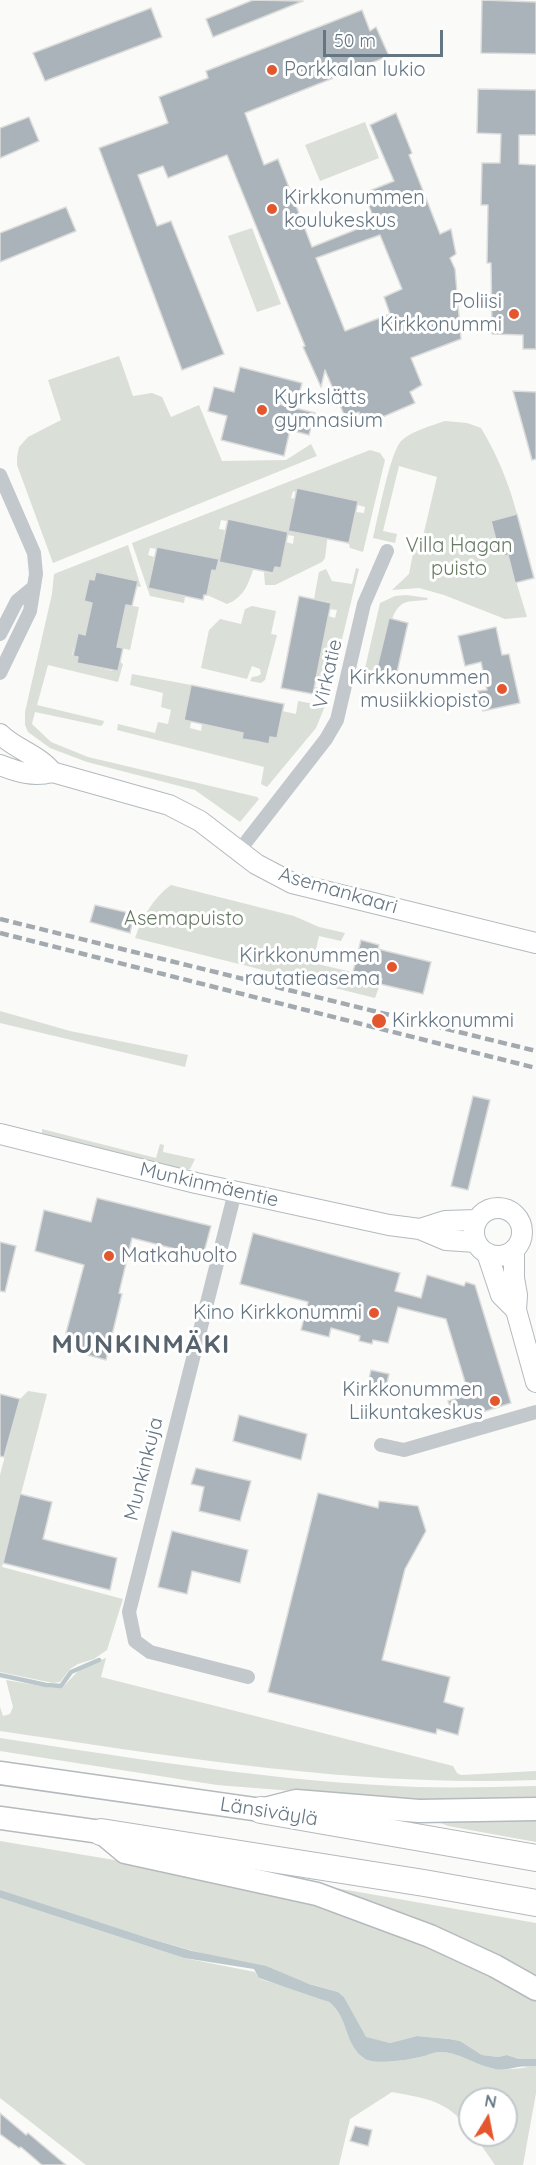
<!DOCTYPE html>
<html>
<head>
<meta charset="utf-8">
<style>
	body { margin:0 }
	#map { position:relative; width:536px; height:2165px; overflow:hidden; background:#fafaf8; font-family:Quicksand,sans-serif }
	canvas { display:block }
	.north { position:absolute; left:458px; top:2087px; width:60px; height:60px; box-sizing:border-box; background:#fff; border:2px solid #c1c8cd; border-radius:50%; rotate:10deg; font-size:16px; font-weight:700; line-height:24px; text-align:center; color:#657683 }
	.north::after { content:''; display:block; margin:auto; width:21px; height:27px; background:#e4572e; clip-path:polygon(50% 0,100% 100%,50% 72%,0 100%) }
	.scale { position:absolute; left:323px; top:30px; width:120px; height:27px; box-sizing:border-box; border:3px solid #657683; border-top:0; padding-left:8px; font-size:18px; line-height:21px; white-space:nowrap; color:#657683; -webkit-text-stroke:4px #fff; paint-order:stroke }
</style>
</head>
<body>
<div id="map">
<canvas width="536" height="2165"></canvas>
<div class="north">N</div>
<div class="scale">50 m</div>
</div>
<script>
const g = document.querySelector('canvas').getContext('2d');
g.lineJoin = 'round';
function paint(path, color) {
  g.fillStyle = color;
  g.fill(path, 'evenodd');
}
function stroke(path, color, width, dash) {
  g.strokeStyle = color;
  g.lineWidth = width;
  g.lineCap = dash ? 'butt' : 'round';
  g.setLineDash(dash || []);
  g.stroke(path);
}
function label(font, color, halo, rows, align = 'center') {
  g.font = font + ' Quicksand,sans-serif';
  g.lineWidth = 6;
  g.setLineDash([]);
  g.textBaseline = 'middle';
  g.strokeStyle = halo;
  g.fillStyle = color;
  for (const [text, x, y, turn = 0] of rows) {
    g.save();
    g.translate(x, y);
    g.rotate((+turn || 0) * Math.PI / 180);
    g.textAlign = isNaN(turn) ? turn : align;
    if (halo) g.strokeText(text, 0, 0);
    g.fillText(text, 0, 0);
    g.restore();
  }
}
paint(new Path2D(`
	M365,122L379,158L320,181L305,145Z
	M252,228L281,304L257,312L228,236Z
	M119,356L133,396L152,393L162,397L171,417L199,405L222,461L286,460L311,444L317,456L53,563L17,465V457L19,447L28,437L61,420L48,380Z
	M445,421L467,423L481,428C497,454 509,484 517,514L491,521L497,544L501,543L504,556L508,555L527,617L505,619L444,595L419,588L392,590L409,574L414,548L420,549L437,477L399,466L383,531L397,534L395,543L373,538C378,519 390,451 402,440C414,430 431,426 445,421Z
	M370,450L380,453L385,460L363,552L350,548L349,544L343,542L344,535L351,536L356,512L364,513L365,507L358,505V501L297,488L296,492L293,491L291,498L295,499L314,530L313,536L322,538L323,532L328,533L325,558L322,562L275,585H265L264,572L273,574L275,567L281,568L286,542L293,544L294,536L287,535V532L228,519L227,521L221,520L219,529L225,530L220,554L244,559L243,567L251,569L253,561L256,562C249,580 247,596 227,604L207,595L212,570L216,571L218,561L212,558L158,547L157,549L150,548L148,555L154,557L149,583L157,585L156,590L165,592L166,587L186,591L184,603L150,596L132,543Z
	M128,545L141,587L89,579L85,601L92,603L85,635L78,634L81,649L74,647L72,655L78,657L77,663L112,671L115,657L121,658L120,662L123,664L118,682L48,665L37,705L104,721L103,724L101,726L35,712L32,724L51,742L88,757L257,797L259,799L240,822L195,790L87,762L50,748L28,732L25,725V712L52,594L54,574Z
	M356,568L359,569L328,697L313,694L315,687L321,688L323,679L316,677L328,616L335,618L337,610L330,609L331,602L314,599L319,572L326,569L332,581L352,584Z
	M406,595L428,598L427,600C407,602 400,599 392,619H389L375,676L381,678L377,683L366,681L363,677L380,603L395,596Z
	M126,605L139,607L130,650L117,647Z
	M252,606L276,611L271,634L277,635L265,680L261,683L250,681L252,677L258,676L261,674L260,669L252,666L247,679L201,668L209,630L220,619L241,624L245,609Z
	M132,674L191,685L184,720L191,722L190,728L201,731L202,724L243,733L242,739L254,741L256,735H259L258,742L268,744L270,737L277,738L282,711L296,714L298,701L325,706L316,728L267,787L261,784L264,767L117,730L118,724L155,733L158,722L168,724L171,710L161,707L163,693L130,685Z
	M171,885L294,916L319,927L345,933L341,941L319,936L313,963L382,979L375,998L135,938C142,917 154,897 171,885Z
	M0,1011L70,1031L188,1055L185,1067L0,1023Z
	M42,1129L156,1158L160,1144L164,1145L163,1152L195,1159L190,1169H184L42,1135Z
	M28,1391L47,1394L2,1567L123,1599L107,1650L94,1659L78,1664L70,1669L60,1682L53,1683L0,1672V1475L20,1399Z
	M106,1658L101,1677L453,1766L457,1773L461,1775L536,1771V1780C356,1787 178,1757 0,1731V1707L3,1716L10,1714L13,1707L6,1680L53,1688H62L81,1668Z
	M0,1738C138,1759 278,1782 417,1787C457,1788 496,1787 536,1786V1800H406L217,1785L0,1751Z
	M433,1820L536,1821V1842L448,1826Z
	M0,1841C118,1861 238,1877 352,1916C416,1938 476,1968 536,1997V2059H519L507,2055L498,2057L482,2055L460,2041L449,2039L417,2036L390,2043L366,2038L344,1997L338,1992L151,1939L12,1895L0,1890Z
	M324,1886L536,1923V1979Z
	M0,1898L184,1958L255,1972L260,1979C278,1985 324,1995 337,2008C351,2022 346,2048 365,2059C375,2065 408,2060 420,2057C426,2056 432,2053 438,2052C457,2051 473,2064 491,2068C506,2071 521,2068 536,2066V2093L523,2165H495L474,2135H506V2099H470V2130C445,2099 427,2099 392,2092L350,2119L339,2165H86L0,2098Z`), '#dadfd7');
paint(new Path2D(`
	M0,1890L151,1939L192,1951L266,1966L309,1984L338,1992L344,1997L366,2037L390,2043L417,2036L449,2039L460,2041L482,2055L498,2057L507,2055L519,2059H536V2066C530,2067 523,2066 518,2067C507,2069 502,2071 491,2068C473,2064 457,2051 438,2052C432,2053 426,2056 420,2057C408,2060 375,2065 365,2059C344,2046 349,2016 329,2002L259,1978L254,1969L184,1958L0,1898Z`), '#bbc7cb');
stroke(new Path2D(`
	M0,1675L46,1685L61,1686L71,1672L99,1660`), '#bbc7cb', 4.5);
const building = new Path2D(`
	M253,0L303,1L213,37L206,19Z
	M482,0L536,2V54L481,53Z
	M151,8L162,37L45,81L33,53Z
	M362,10L370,31L376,27L389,56L245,113L264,165L278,159L312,247L375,222L364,193L394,181L370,125L396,113L412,153L409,155L440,234L451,229L456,254L450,258L455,269L461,339L411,358L422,385L410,392L415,403L364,425L359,412L345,417L325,370L321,387L303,347L305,346L227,155L168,178L163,166L138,175L157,226L171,221L224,354L182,370L99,148L168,123L159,97L208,78L206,71ZM380,235L402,289L384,297L390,314L345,331L316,258Z
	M478,89L536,90V135H519V164L536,165V349H523V335L492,334L491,263H487L488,205H481L482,163H500L501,134L477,133Z
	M29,117L39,141L0,158V128Z
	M66,207L76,231L0,262V233Z
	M240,367L302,383L299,395L279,404L315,413L309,435L290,430L284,456L221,440L227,416L208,411L214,387L234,392Z
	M513,391L536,392V459L532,460Z
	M297,488L358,501L349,543L288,531Z
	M517,514L534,578L515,583L508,555L504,556L501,543L497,544L491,521Z
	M228,519L288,532L281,568L275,567L273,573L219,562Z
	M157,547L219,559L216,571L212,570L207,595H204L203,600L148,588Z
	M96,572L138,581L132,606L126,605L117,647L123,648L118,671L77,663L78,657L73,656L78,633L85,635L92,603L84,601L89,579L94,580Z
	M299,596L331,603L313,694L281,688Z
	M389,618L408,623L395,681L375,676Z
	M496,627L502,655L509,654L520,703L483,711L478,691L487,690L481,662L465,666L458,636Z
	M191,685L284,704L277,738L270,737L269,744L255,741L242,739L243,733L184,720Z
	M95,905L134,914L130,933L90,922Z
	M361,940L379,945L378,949L431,962L423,994L380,984L382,979L353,972Z
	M473,1096L490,1100L468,1190L451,1186Z
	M97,1198L211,1226L203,1256L132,1238L119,1293L122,1294L106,1360L62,1348L84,1265L35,1251L44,1210L91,1222Z
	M253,1233L400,1273L395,1291L421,1298L427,1275L464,1286L466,1282L475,1285L511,1403L455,1421L448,1401L469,1395L446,1319L398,1307L388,1343L373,1340L372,1344L359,1341L360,1336L331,1328L329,1337L301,1330L308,1302L240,1284Z
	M0,1242L16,1246L5,1292L0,1291Z
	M371,1370L389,1374L386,1387L368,1383Z
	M0,1394L20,1399L4,1457L0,1456Z
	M239,1415L307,1434L301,1460L233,1441Z
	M196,1468L251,1481L240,1521L199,1511L204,1487L191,1484Z
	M318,1493L378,1508L379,1501L418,1506L426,1531L405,1569L382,1660L450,1677L444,1702L464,1708L458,1735L437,1729L436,1734L268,1692Z
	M20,1494L52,1502L43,1539L117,1558L110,1590L3,1563Z
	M172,1531L248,1550L240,1583L192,1571L187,1594L158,1587Z
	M0,2113L26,2135L28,2133L66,2165H42L21,2147L19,2148L0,2134Z
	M355,2126L372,2130L368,2146L350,2141Z`);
paint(building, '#aab3b9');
stroke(building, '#dcdcda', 1.5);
const secondary = new Path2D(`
	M0,734C15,749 39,755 52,772
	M0,765C18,772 33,777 52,772L169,805L200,821L256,864L292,883L536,943
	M0,1134L196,1183L389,1225L420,1229L446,1240L476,1242
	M474 1232a24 24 0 1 1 48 0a24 24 0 1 1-48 0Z
	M420,1229L445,1221L477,1220
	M514,1250V1278L517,1295L516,1310L536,1382
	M487,1253L501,1295L516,1310`);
const primary = new Path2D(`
	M0,1773L261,1810L296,1801L419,1811L536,1809
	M0,1818L101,1832L125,1852L317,1894L430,1936L495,1966L536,1989`);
const highway = new Path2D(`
	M261,1810L536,1858
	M101,1832L424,1883L536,1903`);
stroke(secondary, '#b3babf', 22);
stroke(primary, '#b5babe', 25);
stroke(highway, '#b4b9bd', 28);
stroke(new Path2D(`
	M0,475L34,553L36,574L30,611L0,673
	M0,634L17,601L34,587
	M239,851L326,739L337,720L364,604L387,551
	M235,1192L129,1612L135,1641L150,1652L248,1677
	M381,1445L404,1450L536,1412`), '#c3c8cc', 14);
stroke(secondary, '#fff', 20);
stroke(primary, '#fff', 22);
stroke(highway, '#fff', 26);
stroke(new Path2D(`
	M0,919L536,1051
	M0,933L536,1068`), '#a2aab0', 4.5, [9, 4.5]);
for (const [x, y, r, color] of [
	[272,70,6,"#e4572e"],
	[272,209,6,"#e4572e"],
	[514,314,6,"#e4572e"],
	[262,410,6,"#e4572e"],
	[502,689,6,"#e4572e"],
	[392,967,6,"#e4572e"],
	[379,1021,8,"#e4572e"],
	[109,1256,6,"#e4572e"],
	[374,1313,6,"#e4572e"],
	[495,1401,6,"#e4572e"]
]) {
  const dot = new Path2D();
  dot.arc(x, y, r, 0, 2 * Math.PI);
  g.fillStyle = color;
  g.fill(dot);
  stroke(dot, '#fff', 2);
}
label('20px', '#657683', '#fff', [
	["Porkkalan lukio",284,70],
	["Kirkkonummen",284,198],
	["koulukeskus",284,221],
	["Poliisi",502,302,"right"],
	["Kirkkonummi",502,325,"right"],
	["Kyrkslätts",274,398],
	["gymnasium",274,421],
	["Kirkkonummen",490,678,"right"],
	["musiikkiopisto",490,701,"right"],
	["Kirkkonummen",380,956,"right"],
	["rautatieasema",380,979,"right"],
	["Kirkkonummi",392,1021],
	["Matkahuolto",121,1256],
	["Kino Kirkkonummi",362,1313,"right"],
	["Kirkkonummen",483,1390,"right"],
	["Liikuntakeskus",483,1413,"right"]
], 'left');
label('20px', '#687a64', '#fff', [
	["Villa Hagan",459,546],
	["puisto",459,569],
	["Asemapuisto",184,919]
]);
label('20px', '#657683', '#fff', [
	["Virkatie",328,674,-77],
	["Asemankaari",338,891,16],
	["Munkinmäentie",209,1185,13],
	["Munkinkuja",144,1469,-76],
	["Länsiväylä",269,1812,9]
]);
g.letterSpacing = '1.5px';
label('bold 26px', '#57646e', '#fff', [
	["MUNKINMÄKI",141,1345]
]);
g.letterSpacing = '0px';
</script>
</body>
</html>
